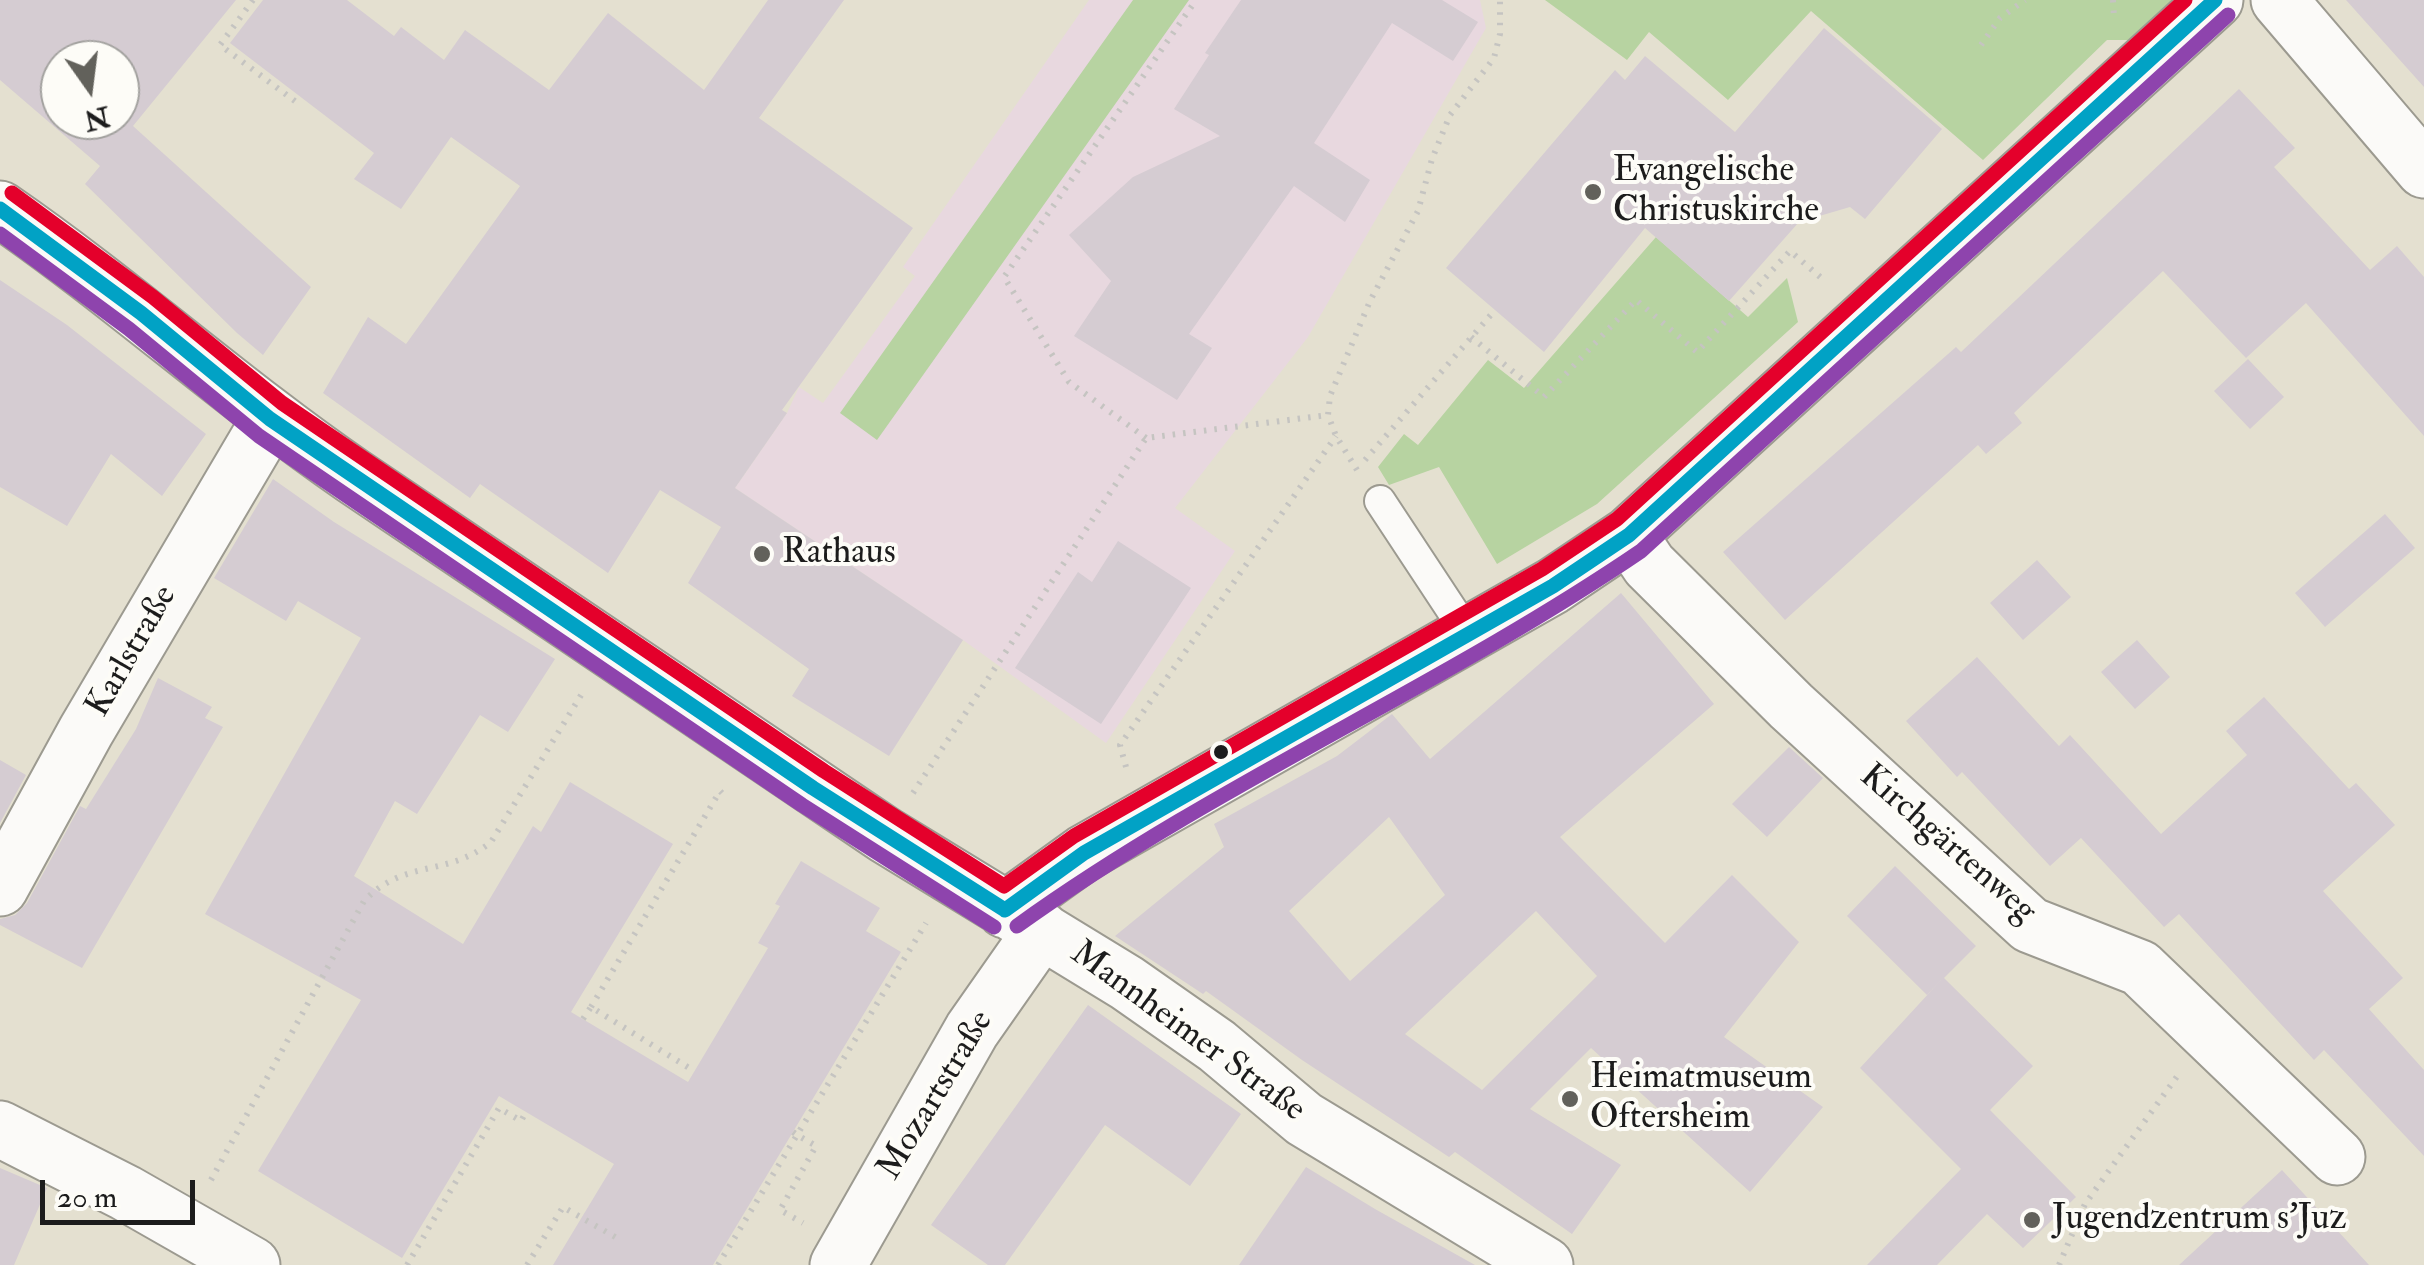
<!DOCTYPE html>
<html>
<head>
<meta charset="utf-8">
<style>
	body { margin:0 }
	#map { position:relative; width:2424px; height:1265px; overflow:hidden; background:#e4e0d0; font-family:"IM FELL Double Pica",serif }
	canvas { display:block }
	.north { position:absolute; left:40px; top:40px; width:100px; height:100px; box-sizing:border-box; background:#fdfcf7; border:2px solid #a3a29f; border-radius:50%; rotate:166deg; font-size:28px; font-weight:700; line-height:40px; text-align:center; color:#1c1c1c }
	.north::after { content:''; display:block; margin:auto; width:35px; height:45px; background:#62615b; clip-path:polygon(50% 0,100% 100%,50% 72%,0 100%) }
	.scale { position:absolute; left:40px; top:1180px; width:155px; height:45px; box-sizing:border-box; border:5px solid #1c1c1c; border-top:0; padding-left:12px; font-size:30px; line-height:35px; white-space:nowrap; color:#1c1c1c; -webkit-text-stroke:8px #fdfcf7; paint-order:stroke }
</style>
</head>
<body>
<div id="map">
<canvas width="2424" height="1265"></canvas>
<div class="north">N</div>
<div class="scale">20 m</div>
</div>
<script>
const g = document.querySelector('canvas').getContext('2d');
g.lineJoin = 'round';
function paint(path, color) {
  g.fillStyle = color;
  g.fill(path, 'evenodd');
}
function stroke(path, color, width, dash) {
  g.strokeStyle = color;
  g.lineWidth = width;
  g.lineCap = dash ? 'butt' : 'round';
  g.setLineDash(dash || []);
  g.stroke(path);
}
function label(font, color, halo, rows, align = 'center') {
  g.font = font + ' "IM FELL Double Pica",serif';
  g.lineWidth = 8;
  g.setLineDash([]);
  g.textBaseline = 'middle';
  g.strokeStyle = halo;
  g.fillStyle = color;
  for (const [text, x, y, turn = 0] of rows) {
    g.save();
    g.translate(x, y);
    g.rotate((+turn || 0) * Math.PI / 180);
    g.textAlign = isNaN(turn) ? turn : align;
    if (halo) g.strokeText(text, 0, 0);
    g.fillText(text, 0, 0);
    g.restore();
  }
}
paint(new Path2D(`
	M1089,0H1480L1486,28L1308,337L1175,508L1235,551L1106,743L963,640L735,488L787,413L799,387L823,403L915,276L903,267Z`), '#e8d8df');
paint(new Path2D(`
	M1133,0H1189L877,440L840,413Z
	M1545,0H2178L2128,40H2107L1983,160L1811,11L1728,100L1649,32L1627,60Z
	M1656,237L1748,317L1787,278L1798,322L1597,504L1497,564L1439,467L1389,485L1378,467L1404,434L1418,445L1488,360L1524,388Z`), '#b7d3a1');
paint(new Path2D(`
	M0,0H236L133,126L311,287L263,355L237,333L85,184L100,166L0,80ZM60,60H120V120H60Z
	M263,0H347L394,36L401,27L444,60L465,30L549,90L608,13L704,90L768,0H844L759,118L913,228L782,410L787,413L735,488L963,640L889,756L792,696L809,669L688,583L721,527L660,490L608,573L480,484L470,498L323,393L368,317L406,344L520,186L451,137L401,209L354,179L374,153L230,43Z
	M1241,0H1442L1478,22L1453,61L1392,23L1314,143L1370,180L1345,222L1294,186L1189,334L1212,348L1177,400L1074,336L1111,281L1069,235L1133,177L1220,136L1174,109L1209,55L1205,53Z
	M2346,0H2424V87Z
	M1824,28L1942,129L1865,219L1850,207L1799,222L1729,301L1645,228L1544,352L1446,268L1615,70L1625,80L1645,56L1735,132Z
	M2239,89L2295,148L2274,167L2370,270L2397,246L2424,277V436L2306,303L2246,358L2163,271L2014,413L2022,423L1986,454L1978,445L1785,620L1723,552L1956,347L1961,352Z
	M0,280L67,325L206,434L162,496L111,454L67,526L0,487Z
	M2248,359L2284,397L2250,429L2214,391Z
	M273,479L334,522L555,659L508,732L480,715L417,814L395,801L354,876L463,944L533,826L541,832L570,782L673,844L571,1012L688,1082L768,948L758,943L780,906L775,904L801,861L880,908L866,931L901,952L713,1265H553L614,1164L499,1096L402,1258L258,1171L361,1000L205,914L361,638L298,601L286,621L214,578Z
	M2385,514L2415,548L2325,627L2295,593Z
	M1118,541L1191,588L1101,724L1015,668L1078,572L1092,582Z
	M2037,560L2071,597L2023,640L1990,603Z
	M1621,593L1714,704L1560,837L1665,943L1732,875L1799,942L1724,1037L1823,1107L1750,1192L1591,1048L1530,1109L1621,1165L1572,1234L1455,1152L1449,1157L1302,1060L1206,991L1203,994L1115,936L1224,847L1214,824L1337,756L1392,714L1430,759ZM1389,817L1445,895L1350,981L1289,911ZM1536,911L1597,976L1482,1090L1405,1034Z
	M2137,640L2170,677L2135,709L2101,672Z
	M1977,657L2059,746L2070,735L2161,834L2247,755L2226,731L2264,697L2349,789L2356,783L2395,825L2323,891L2403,978L2369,1009L2424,1070V1156L2324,1050L2314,1060L2179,914L2164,927L2081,838L2050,866L1962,772L1957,777L1906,721Z
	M158,678L212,707L205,718L223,727L82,968L0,925V919L15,915L27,903L80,806L86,809L136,729Z
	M1789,747L1823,778L1767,837L1732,804Z
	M0,760L26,775L0,823Z
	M1895,866L1976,946L1944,978L2033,1066L1990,1110L2076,1197L2023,1248L1987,1214L1937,1265H1867L1961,1169L1860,1068L1942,979L1927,995L1847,916Z
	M1088,1005L1241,1114L1190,1186L1105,1125L1005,1265H988L931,1225Z
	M1306,1167L1375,1209L1475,1265H1239Z
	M0,1168L47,1188L14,1265H0Z
	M2282,1170L2369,1265H2179Z`), '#d5ccd2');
const service = new Path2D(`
	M1380,501L1467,633`);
const minor = new Path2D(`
	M2279,0L2424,170
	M0,209C122,293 231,392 353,476L885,835L1127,983L1217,1046L1304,1119L1545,1265
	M1629,535L1649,565L1791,706L2030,925L2140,968L2337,1157
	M0,888L86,731L270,419
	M1005,910L1084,853L1553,586L1629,535L2215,0
	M0,1129L126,1193L252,1265
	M838,1265L972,1030L1042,930`);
stroke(service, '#9c9a90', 34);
stroke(minor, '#9c9a90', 59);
stroke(new Path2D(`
	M253,0L220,45L296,102
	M2113,0L2114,18
	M1981,45L2000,18L2025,0
	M1471,337L1544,397L1636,300L1697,352L1790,251L1826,282
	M1146,438L1069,382L1004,277L1196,0
	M1365,460L1495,310
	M1357,470L1336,436L1328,415L1330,396L1370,301L1418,211L1432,159L1450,115L1494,58L1500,34V0
	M1126,767L1120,745L1336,436
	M913,793L1146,438L1328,415
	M591,1007L720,791L722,793
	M583,1019L591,1007L694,1071
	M793,1132L797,1135L926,923
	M211,1180L364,901C405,858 446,878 491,842L583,692
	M407,1265L499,1108L521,1121L526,1112
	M527,1265L563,1207L617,1238
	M718,1265L797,1135L816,1146L780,1210L803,1223
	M2059,1265L2085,1204L2178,1075`), '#c5c4c1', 6, [2.5, 8]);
stroke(service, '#fbfaf8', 30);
stroke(minor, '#fbfaf8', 55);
stroke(new Path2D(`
	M0,209L141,313L270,419L813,788L1005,910
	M1005,910L1084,853L1553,586L1629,535L2215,0`), '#01a2c5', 15);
stroke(new Path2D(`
	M0,234L129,329L259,436L802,805L994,927
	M1017,926C1214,784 1440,688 1641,551L2228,15`), '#8e44ad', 15);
stroke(new Path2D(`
	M12,193L153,297L282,403L824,771L1004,886L1074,836L1542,569L1617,519L2185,0`), '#e4002b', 15);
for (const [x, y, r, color] of [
	[1593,192,10,"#62615b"],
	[762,554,10,"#62615b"],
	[1221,752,9,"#1c1c1c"],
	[1570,1099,10,"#62615b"],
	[2032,1220,10,"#62615b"]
]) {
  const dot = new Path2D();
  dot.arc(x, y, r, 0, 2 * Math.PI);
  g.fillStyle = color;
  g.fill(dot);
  stroke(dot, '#fdfcf7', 4);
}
label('35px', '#1c1c1c', '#fdfcf7', [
	["Evangelische",1613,172],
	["Christuskirche",1613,212],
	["Rathaus",782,554],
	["Heimatmuseum",1590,1079],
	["Oftersheim",1590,1119],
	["Jugendzentrum s'Juz",2052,1220]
], 'left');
label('35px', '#1c1c1c', '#fdfcf7', [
	["Karlstraße",133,652,-60],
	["Kirchgärtenweg",1947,845,41],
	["Mannheimer Straße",1187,1033,36],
	["Mozartstraße",937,1096,-59]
]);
</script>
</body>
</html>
